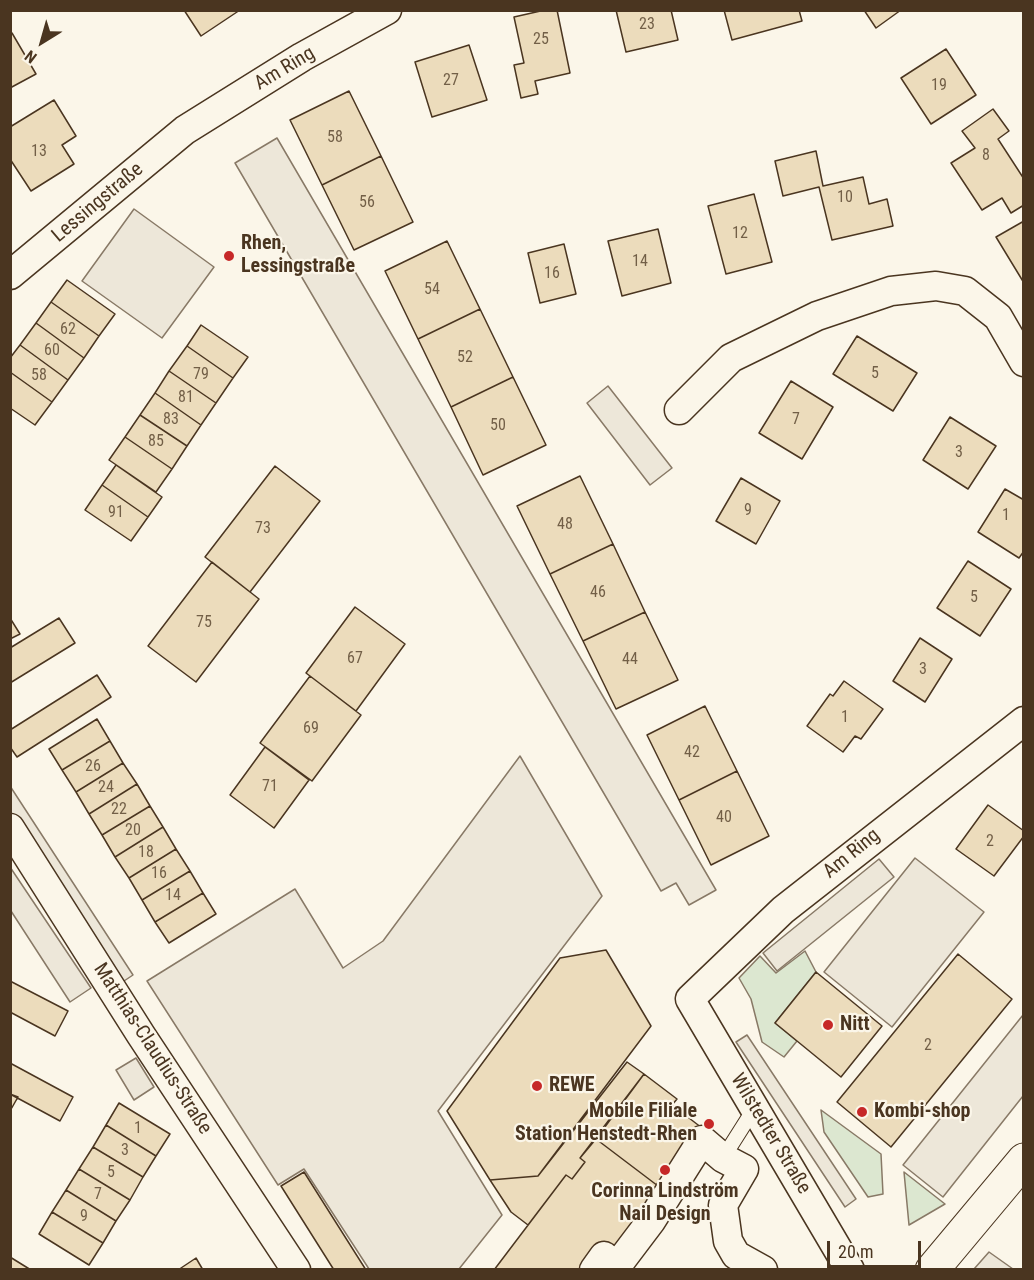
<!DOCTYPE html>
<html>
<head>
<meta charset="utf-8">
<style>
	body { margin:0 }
	#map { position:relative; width:1034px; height:1280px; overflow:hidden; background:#fbf6e9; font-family:"Roboto Condensed",sans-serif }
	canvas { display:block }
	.frame { position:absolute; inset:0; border:12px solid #4a3520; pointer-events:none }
	.north { position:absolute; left:12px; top:12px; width:60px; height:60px; -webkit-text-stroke:4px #fbf6e9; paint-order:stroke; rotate:217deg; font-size:16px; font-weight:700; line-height:24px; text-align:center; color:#4a3520 }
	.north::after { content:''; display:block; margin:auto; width:21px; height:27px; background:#4a3520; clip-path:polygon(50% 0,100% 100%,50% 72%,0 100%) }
	.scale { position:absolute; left:827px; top:1241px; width:94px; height:27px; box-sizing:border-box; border:3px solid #4a3520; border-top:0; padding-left:8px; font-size:18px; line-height:21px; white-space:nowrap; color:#4a3520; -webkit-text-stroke:4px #fbf6e9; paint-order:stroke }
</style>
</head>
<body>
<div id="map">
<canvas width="1034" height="1280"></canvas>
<div class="frame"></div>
<div class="north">N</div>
<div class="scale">20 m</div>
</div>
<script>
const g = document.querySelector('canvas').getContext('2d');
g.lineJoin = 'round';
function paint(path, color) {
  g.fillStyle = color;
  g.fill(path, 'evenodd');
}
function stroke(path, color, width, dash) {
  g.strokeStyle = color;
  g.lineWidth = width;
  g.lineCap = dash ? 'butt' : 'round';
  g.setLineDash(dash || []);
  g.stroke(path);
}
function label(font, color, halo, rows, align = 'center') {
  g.font = font + ' "Roboto Condensed",sans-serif';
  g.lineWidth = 4.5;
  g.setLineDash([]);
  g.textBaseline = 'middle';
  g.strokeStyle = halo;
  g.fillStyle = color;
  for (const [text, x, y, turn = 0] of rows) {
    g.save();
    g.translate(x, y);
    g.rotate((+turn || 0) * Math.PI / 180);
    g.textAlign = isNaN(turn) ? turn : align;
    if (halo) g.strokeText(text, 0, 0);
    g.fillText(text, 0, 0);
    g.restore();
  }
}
const green = new Path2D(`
	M805,951L816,972L775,1023L797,1041L784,1057L762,1042L751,999L739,978L760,956L776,973Z
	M821,1110L881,1154L883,1194L868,1197L824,1132Z
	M904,1172L945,1204L909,1225Z`);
paint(green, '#dce7d0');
stroke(green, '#887966', 1.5);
const parking = new Path2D(`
	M277,138L716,890L689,905L676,883L661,891L235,163Z
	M134,209L214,267L162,338L82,281Z
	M608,386L672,468L650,485L587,403Z
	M520,756L602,896L438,1111L502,1215L459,1269H369L304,1169L278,1185L147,981L295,889L343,968L383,941Z
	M10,786L133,975L121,983L11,813Z
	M915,858L984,912L892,1027L824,972Z
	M879,859L894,877L777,971L763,953Z
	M10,867L91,988L70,1002L11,911Z
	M1023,1015V1096L943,1197L903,1165Z
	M747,1035L856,1199L845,1207L736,1042Z
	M136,1058L154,1087L134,1100L116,1070Z
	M989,1252L1013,1269H974Z`);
paint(parking, '#ede7d9');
stroke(parking, '#887966', 1.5);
const building = new Path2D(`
	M184,10H240L201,36Z
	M545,10H557L570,73L535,81L538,94L521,98L514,65L524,63L514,17Z
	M616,10H671L678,40L626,52Z
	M724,10H799L802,21L732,40Z
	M864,10H901L876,28Z
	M12,33L36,74L10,88V34Z
	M469,45L487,100L432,117L415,62Z
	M946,49L976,95L931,124L901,78Z
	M349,91L381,156L322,185L290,120Z
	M54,100L76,136L62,145L74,164L31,191L10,159V127Z
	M993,109L1009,131L998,139L1024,179V205L1011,213L1002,198L982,210L951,163L975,148L962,131Z
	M816,151L823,186L863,177L869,204L887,199L893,226L832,240L819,187L783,196L775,161Z
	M381,156L413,222L354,250L322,185Z
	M754,194L772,262L726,274L708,206Z
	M1024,221V283L996,237Z
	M658,229L671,283L622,296L608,241Z
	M447,241L480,309L418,339L385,271Z
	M564,244L576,294L540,303L528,253Z
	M67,280L115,314L99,336L51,302Z
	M51,302L99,336L84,358L36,323Z
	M480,309L513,377L451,407L418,339Z
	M36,323L84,358L68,380L20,345Z
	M201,325L248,357L233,378L187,346Z
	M857,336L917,373L893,411L833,374Z
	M20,345L68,380L52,402L10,372V358Z
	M187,346L233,378L216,403L169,371Z
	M169,371L216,403L201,425L155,393Z
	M10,372L52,402L35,425L10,408Z
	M513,377L546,445L483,475L451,407Z
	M791,381L833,407L802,459L759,433Z
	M155,393L201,425L187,446L140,415Z
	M140,415L187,446L172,469L125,437Z
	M950,417L996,446L968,489L923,460Z
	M125,437L172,469L156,492L109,460Z
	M116,465L162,497L148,517L102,485Z
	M275,466L320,501L250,592L205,557Z
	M580,476L613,544L550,574L517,506Z
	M741,478L780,501L756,544L716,521Z
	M102,485L148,517L131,541L85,510Z
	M1005,489L1024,500V551L1019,558L978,532Z
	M613,544L645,612L583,641L550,574Z
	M968,561L1011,589L980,636L937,608Z
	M212,562L259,599L196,682L148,646Z
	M355,607L405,644L356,711L306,673Z
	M645,612L678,680L616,709L583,641Z
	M10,618L20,634L10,639Z
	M59,618L75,643L10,683V648Z
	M920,638L952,659L925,702L893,681Z
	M97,675L111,697L17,757L10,747V730Z
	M310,676L361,715L312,781L260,743Z
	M844,681L883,709L861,739L855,736L843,752L807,726L830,694L833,696Z
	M705,706L737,771L679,800L647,735Z
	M97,719L110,741L62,770L49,749Z
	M110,741L123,763L76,792L62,770Z
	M265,747L309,780L274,828L230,795Z
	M123,763L137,784L89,814L76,792Z
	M737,771L769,836L711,865L679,800Z
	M137,784L150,806L102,835L89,814Z
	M988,805L1024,831V836L994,876L956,849Z
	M150,806L163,827L115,857L102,835Z
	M163,827L176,849L129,878L115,857Z
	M176,849L190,871L142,900L129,878Z
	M190,871L203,893L155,922L142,900Z
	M203,893L216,914L169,943L155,922Z
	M606,950L651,1026L538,1176L490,1180L447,1111L560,958Z
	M958,954L1012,999L891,1147L837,1102Z
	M816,972L882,1026L841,1077L775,1023Z
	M10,981L68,1011L55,1036L10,1012Z
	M627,1062L644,1074L580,1158L585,1162L572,1179L566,1175L528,1225L511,1212L490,1180L538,1176Z
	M10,1063L73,1097L60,1121L10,1094Z
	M644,1074L677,1099L672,1105L706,1131L662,1189L596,1139Z
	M10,1094L18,1097L10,1111Z
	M119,1103L170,1134L156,1156L106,1125Z
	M106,1125L156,1156L143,1177L93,1147Z
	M596,1139L662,1189L616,1250L587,1270H494L566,1175L572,1179L585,1162L580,1158Z
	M93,1147L143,1177L130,1200L79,1169Z
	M79,1169L130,1200L116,1221L66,1190Z
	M304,1172L366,1270H334L281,1186Z
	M66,1190L116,1221L103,1243L52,1212Z
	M52,1212L103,1243L89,1265L39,1234Z
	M10,1257L31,1270H10Z
	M196,1258L203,1270H178Z`);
paint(building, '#ecdcbc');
stroke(building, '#4a3520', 1.5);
const lane = new Path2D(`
	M723,1158L754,1109`);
const street = new Path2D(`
	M10,275L185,130L302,57L387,10
	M679,410L731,358L817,316L891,291L936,286L965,291L998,317L1024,362
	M10,828L141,1035L296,1270
	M594,1270L604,1256L617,1266L651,1221L702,1140L723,1158L744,1169L723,1205L728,1241L736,1255L763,1270
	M850,1270L690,999L783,910L1024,721`);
const secondary = new Path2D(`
	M932,1270L1024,1160`);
stroke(lane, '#4a3520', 16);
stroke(street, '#4a3520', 31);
stroke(secondary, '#4a3520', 35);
stroke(lane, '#fbf6e9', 14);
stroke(street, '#fbf6e9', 28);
stroke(secondary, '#fbf6e9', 33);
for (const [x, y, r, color] of [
	[229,256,6,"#c62828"],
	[828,1025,6,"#c62828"],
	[537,1086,6,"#c62828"],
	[862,1112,6,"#c62828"],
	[709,1124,6,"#c62828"],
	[665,1170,6,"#c62828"]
]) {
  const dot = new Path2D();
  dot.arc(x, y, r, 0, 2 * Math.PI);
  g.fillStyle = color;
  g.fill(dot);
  stroke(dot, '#fbf6e9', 2);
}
label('16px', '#725f47', null, [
	["23",647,25],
	["25",541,40],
	["27",451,81],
	["19",939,86],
	["58",335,138],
	["13",39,152],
	["8",986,156],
	["10",845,198],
	["56",367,203],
	["12",740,234],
	["14",640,262],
	["16",552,274],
	["54",432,290],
	["62",68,330],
	["60",52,351],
	["52",465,358],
	["5",875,374],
	["79",201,375],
	["58",39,376],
	["81",186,398],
	["83",171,420],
	["7",796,420],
	["50",498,426],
	["85",156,442],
	["3",959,453],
	["9",748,511],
	["91",116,513],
	["1",1006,516],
	["48",565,525],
	["73",263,529],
	["46",598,593],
	["5",974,598],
	["75",204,623],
	["67",355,659],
	["44",630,660],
	["3",923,670],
	["1",845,718],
	["69",311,729],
	["42",692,753],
	["26",93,767],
	["71",270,787],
	["24",106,788],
	["22",119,810],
	["40",724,818],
	["20",133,831],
	["2",990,842],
	["18",146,853],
	["16",159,874],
	["14",173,896],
	["2",928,1046],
	["1",138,1129],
	["3",125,1151],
	["5",111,1173],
	["7",98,1195],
	["9",84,1217]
]);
label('20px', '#4a3520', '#fbf6e9', [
	["Am Ring",285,69,-31],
	["Lessingstraße",98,203,-40],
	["Am Ring",852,854,-39],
	["Matthias-Claudius-Straße",152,1049,57],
	["Wilstedter Straße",770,1134,59]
]);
label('bold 20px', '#4a3520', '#fbf6e9', [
	["Rhen,",241,244],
	["Lessingstraße",241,267],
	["Nitt",840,1025],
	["REWE",549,1086],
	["Mobile Filiale",697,1112,"right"],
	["Station Henstedt-Rhen",697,1135,"right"],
	["Kombi-shop",874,1112],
	["Corinna Lindström",665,1192,"center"],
	["Nail Design",665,1215,"center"]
], 'left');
</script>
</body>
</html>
